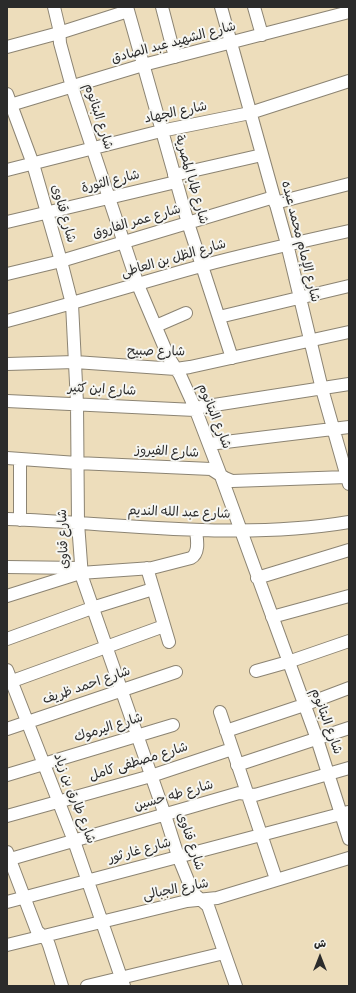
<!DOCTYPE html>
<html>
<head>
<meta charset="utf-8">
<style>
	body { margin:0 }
	#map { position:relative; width:356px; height:993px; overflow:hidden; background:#edddbb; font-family:"Gochi Hand","Playpen Sans Arabic",sans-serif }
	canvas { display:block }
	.frame { position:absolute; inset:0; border:8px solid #2b2b2b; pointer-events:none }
	.north { position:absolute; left:300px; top:937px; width:40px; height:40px; -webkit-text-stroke:3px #f6f6f2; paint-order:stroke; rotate:0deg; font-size:11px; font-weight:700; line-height:16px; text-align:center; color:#2b2b2b }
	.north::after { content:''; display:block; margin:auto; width:14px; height:18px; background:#2b2b2b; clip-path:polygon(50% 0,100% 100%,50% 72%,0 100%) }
</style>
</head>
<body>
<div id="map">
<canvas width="356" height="993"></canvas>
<div class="frame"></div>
<div class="north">ش</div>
</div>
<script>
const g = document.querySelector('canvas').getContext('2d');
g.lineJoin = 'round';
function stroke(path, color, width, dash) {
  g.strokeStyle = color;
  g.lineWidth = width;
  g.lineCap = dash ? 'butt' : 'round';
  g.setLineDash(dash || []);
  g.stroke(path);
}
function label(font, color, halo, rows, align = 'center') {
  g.font = font + ' "Gochi Hand","Playpen Sans Arabic",sans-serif';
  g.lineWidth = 4;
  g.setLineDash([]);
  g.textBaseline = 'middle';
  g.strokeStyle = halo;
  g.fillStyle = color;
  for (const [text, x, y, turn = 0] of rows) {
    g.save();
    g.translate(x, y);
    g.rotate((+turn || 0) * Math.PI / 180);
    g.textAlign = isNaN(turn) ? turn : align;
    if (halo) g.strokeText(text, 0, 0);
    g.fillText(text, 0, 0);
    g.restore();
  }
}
const minor = new Path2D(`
	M54,7L59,28L60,43L72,87L138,285L169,358L180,375L195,408L221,476L317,739L349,839
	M127,7L188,223L232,358
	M162,7L175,57
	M221,7L287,244L322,389L349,484
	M254,7L262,35
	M7,47L59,33L128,11
	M7,94L33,164L61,261L72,304L77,403L78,523L82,577L165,815L178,856L193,893L208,906L236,986
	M7,106L143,65L349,12
	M7,170L161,131L250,113L349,81
	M174,175L262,155
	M275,203L349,184
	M7,222L176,182
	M7,274L61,261L274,197
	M219,317L349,286
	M7,321C72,304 136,284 201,266C250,253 299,242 349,231
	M156,326L186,313
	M7,364L75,362L176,369L190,367L349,332
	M7,401L195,410
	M195,408L349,384
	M209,444L349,427
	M7,458L77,463L211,469L225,478L232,481L347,477
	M20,459V520
	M7,519C121,523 236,541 349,522
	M7,567L80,568
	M147,568L169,642
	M257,578L349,550
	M7,596L80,573L152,568L191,558C200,553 197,539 196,531
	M272,617L349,596
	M7,639L92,608L153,589
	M7,670L74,841L124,986
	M256,671L288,662L349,641
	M7,683L164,626
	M220,712L276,879
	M7,729L176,672
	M226,731L304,705L349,688
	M237,765L349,728
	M7,775L173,725
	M7,816L151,776L232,749
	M7,852L37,931L47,940L49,945L62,986
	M7,860L239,793L255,795L349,768
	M7,902L348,812
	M7,945L187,901L217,898L349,858
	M87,986L224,953`);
stroke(minor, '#8c8473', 14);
stroke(minor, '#fff', 12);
label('13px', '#2b2b2b', '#f6f6f2', [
	["شارع الشهيد عبد الصادق",174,44,-15],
	["شارع الجهاد",176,114,-12],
	["شارع البتانوم",97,117,72],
	["شارع طابا المصرية",190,180,74],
	["شارع الثورة",111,183,-14],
	["شارع قناوى",62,214,74],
	["شارع عمر الفاروق",137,223,-16],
	["شارع الإمام محمد عبده",299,242,76],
	["شارع الظل بن العاطى",174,260,-16],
	["شارع صبيح",156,353,1],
	["شارع ابن كثير",102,391,3],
	["شارع البتانوم",213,417,68],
	["شارع الفيروز",167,453,3],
	["شارع عبد الله النديم",179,514,2],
	["شارع قناوى",65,539,-92],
	["شارع احمد ظريف",87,687,-19],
	["شارع البتانوم",325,722,70],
	["شارع اليرموك",109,729,-17],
	["شارع مصطفى كامل",139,763,-17],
	["شارع طه حسين",174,797,-16],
	["شارع طارق بن زياد",73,799,69],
	["شارع قناوى",189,842,71],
	["شارع غار ثور",140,852,-15],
	["شارع الجبالى",176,891,-11]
]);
</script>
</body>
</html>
